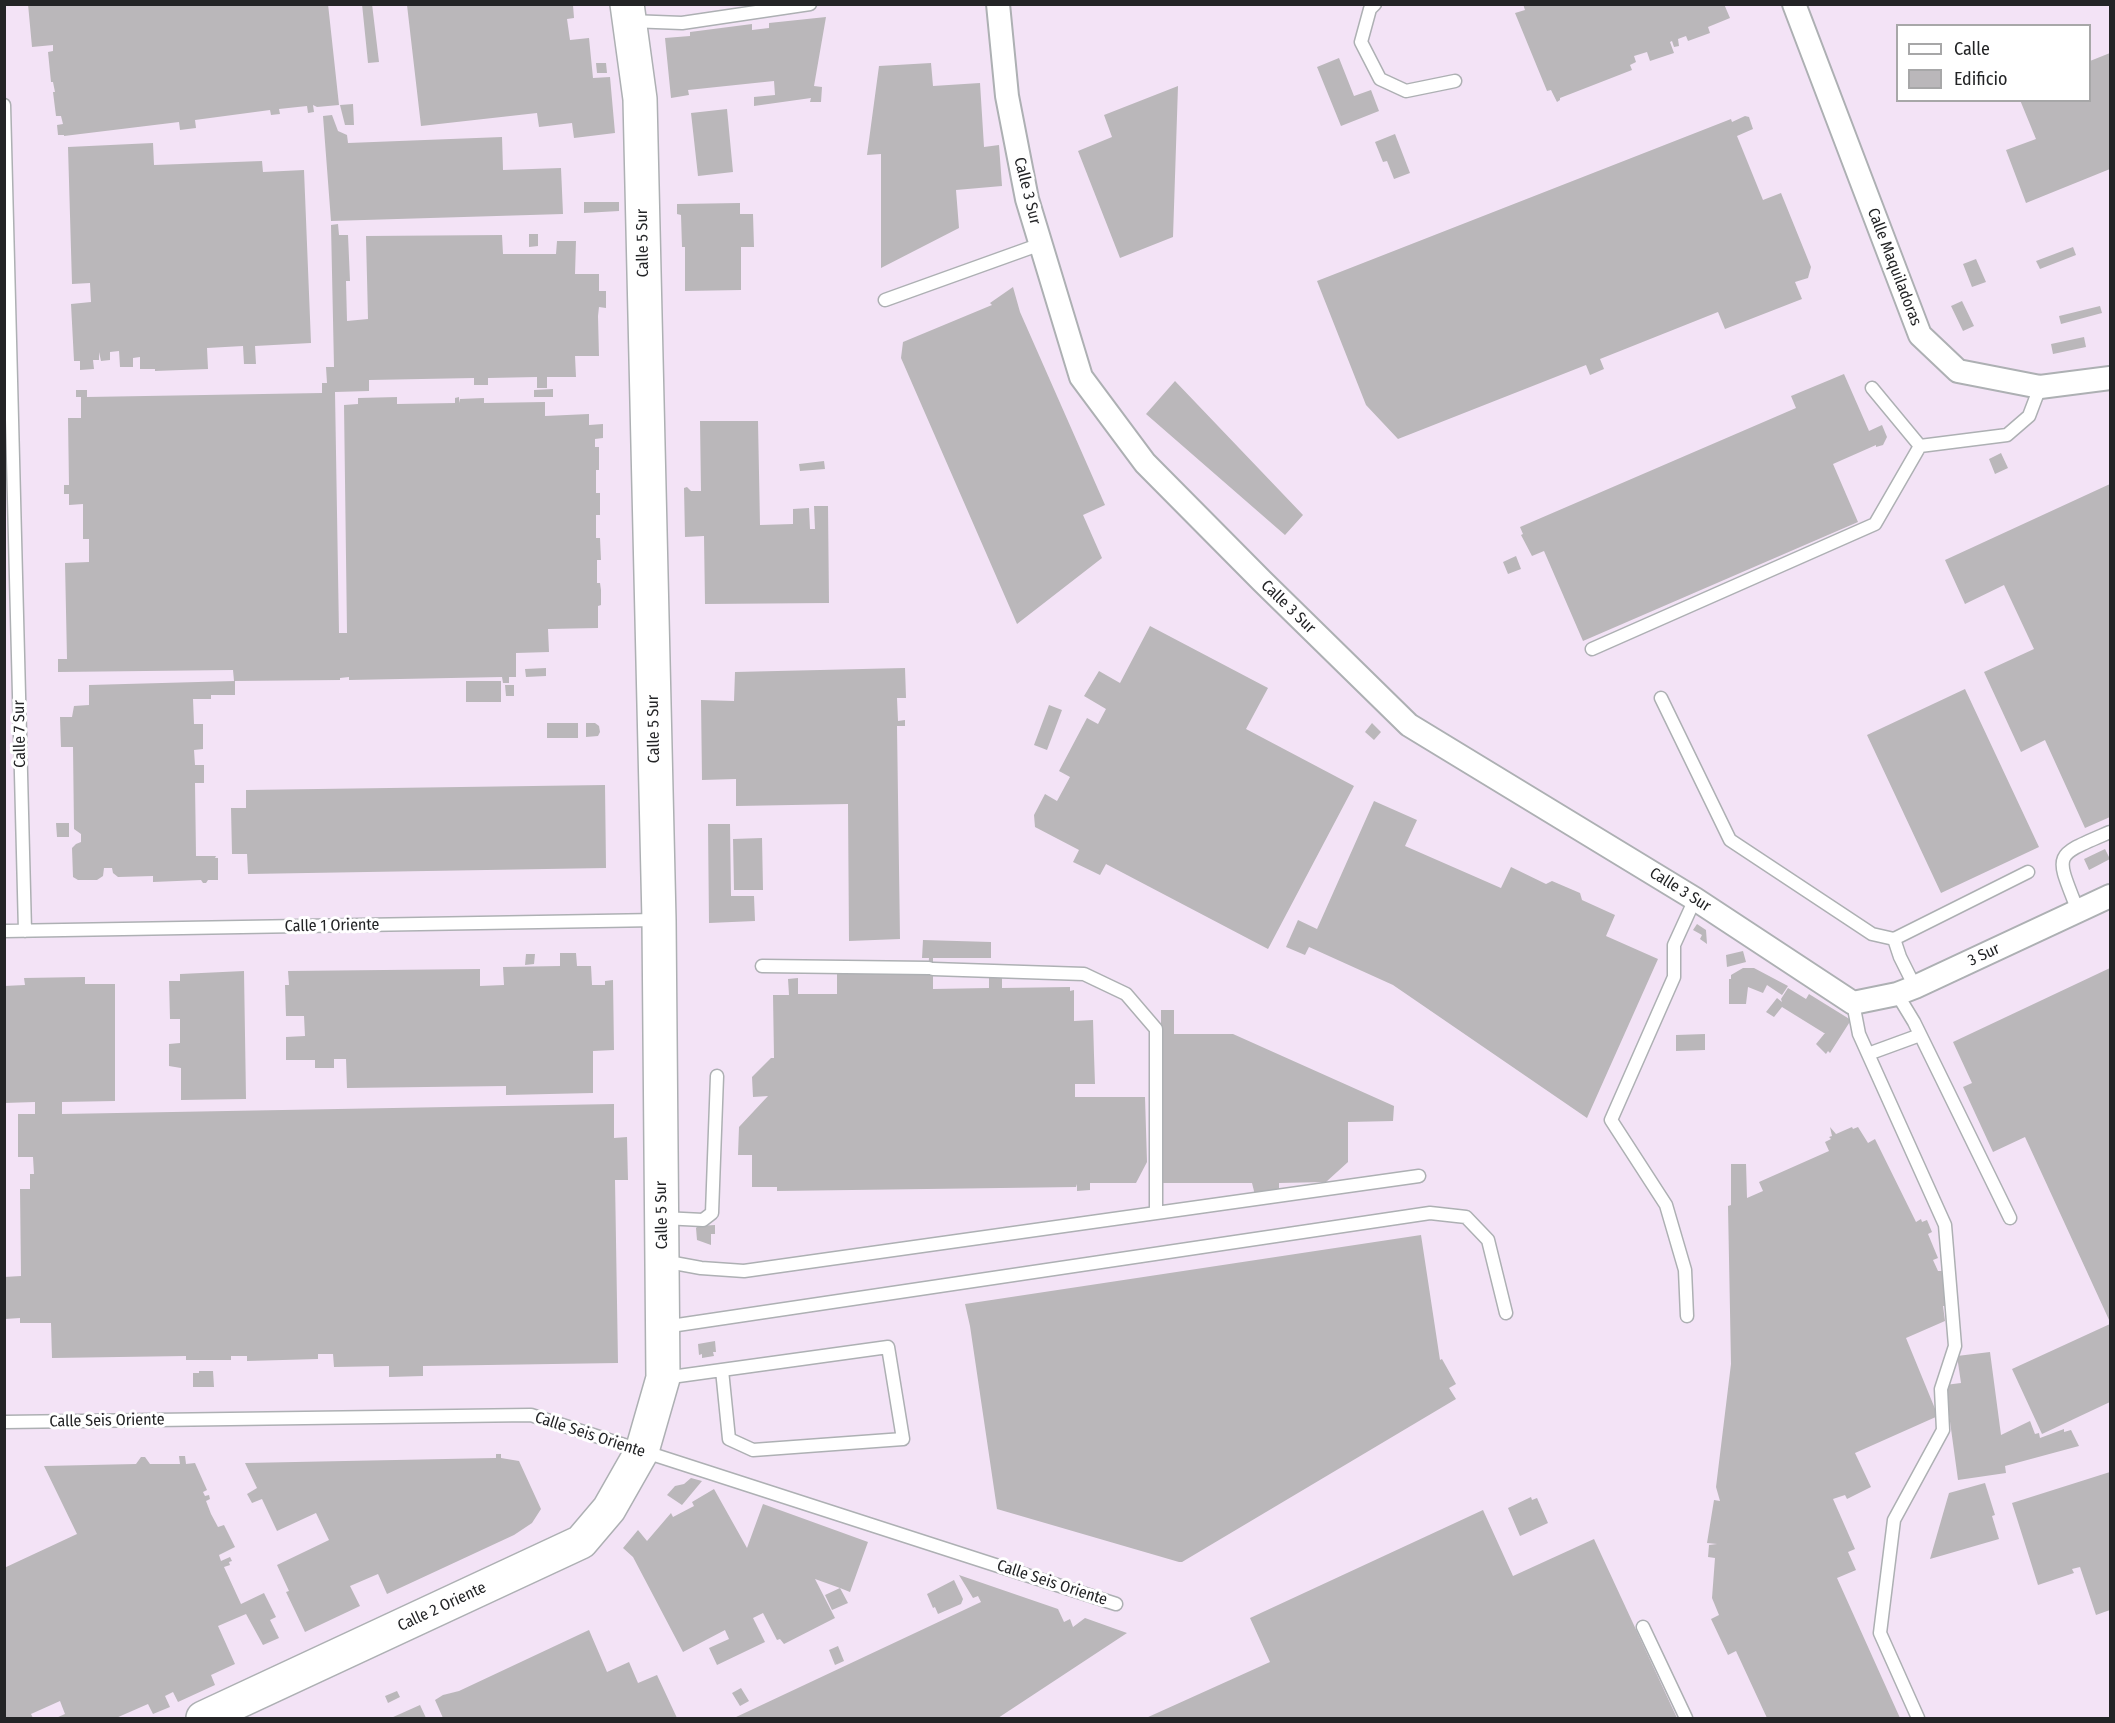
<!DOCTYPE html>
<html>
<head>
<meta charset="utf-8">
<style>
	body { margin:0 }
	#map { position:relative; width:2115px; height:1723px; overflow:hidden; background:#f0f4f7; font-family:"Fira Sans Condensed",sans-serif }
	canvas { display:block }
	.frame { position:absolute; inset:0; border:6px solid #232426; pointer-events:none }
	.legend { position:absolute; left:1896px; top:24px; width:195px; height:78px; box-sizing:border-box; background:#fff; border:2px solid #a7a7a8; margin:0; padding:8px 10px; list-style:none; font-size:18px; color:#232426 }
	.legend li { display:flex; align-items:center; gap:12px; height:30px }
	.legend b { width:30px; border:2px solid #a7a7a8 }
</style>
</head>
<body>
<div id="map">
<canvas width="2115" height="1723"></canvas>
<div class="frame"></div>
<ul class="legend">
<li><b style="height:8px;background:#fff"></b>Calle</li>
<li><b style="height:16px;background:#bab7ba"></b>Edificio</li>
</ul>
</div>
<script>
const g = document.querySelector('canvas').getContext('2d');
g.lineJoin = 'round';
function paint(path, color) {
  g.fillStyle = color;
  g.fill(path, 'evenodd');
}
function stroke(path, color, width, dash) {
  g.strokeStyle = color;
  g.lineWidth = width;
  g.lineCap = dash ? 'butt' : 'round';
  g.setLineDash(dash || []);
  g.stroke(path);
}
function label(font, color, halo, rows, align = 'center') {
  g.font = font + ' "Fira Sans Condensed",sans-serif';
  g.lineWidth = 6;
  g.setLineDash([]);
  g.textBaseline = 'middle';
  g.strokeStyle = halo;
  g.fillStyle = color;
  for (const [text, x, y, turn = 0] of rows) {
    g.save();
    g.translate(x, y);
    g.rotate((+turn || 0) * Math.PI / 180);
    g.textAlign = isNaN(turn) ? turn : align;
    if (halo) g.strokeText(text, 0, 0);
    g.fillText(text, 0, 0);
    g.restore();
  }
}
paint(new Path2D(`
	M5,5H2110V1718H5ZM1898,26H2090V100H1898Z`), '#f3e3f6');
paint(new Path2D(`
	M28,4H328L339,105L317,107L313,105L314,112L308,113L307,106L279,109L280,114L271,115L270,110L195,120L196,128L180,130L179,122L64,136V135H58L57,125L63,124L61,116H56L53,92H55L53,82H51L48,52L53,51V45L32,47Z
	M362,4H372L379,62L368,63Z
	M1523,4H1724L1730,18L1708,27L1710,33L1688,41L1686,36L1678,39L1679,46L1674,47L1672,41L1670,42L1674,53L1650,61L1647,52L1634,56L1636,62L1630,65L1632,70L1560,98V100L1557,102L1551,90L1547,91L1515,13L1525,10Z
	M407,5H573L574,18L567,19L570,40L589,38L593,78L610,77L615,133L574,138L572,123L539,127L537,113L421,126Z
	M826,17L814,86L822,87L821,102H810L811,98L754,106V97L775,95L774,81L688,90L689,95L671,98L665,38L690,36V32L752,24V30L769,28V23Z
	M2110,53V169L2026,203L2006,150L2036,139L2020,100H2090V61Z
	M1339,58L1354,96L1371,90L1379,111L1341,126L1317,67Z
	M596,63H606L607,73H597Z
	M931,63L933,86L980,83L984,147L999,145L1002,186L956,190L959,228L881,268V154L867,155L879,66Z
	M1178,86L1173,237L1120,258L1078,151L1112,137L1104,115Z
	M353,104L354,125H345L340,105Z
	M727,109L733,172L698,176L691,113Z
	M332,115L338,131L347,135L348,143L502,137L503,170L561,168L563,214L331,221L323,116Z
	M1745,116L1749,117L1753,129L1737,136L1763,200L1781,193L1811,267L1808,278L1795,282L1802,299L1725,329L1718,312L1600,359L1604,369L1590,375L1586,365L1398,439L1366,405L1317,281L1731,119L1732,122Z
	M1395,134L1410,173L1394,179L1387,161L1383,162L1375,142Z
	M153,143L154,165L262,161L263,172L304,170L311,343L255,346L256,364H244L243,346L207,348L208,369L155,371V369H140V357L133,358V367H120L119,351L110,352V360L101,361L99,352V360H93L94,369L80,370V361H74L71,304L91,302L90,283L72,284L68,147Z
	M584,202H619V211L584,213Z
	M740,203V214H753L754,247H741V290L685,291V247H682L681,215L677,214V204Z
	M338,224L339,235H348L350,281H346L347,321L368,319L366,236L502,235L503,254H556L557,241H576L575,274H599V291H606V308L599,307L598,316L599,356H575L576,377H547V388H537V377L488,378V385H474V378L369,380V391L335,392L339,633H347L344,405L358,404V398L397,397V404L455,403V398L459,397V403L460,399L484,398V403L545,402V416L589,414V425L603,424V438L595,439V447H599V470H596V493H600V515H596V538H600L601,560H597V583H600L601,590V605L598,606V628L548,629L549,652L516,653V677H509V683H503L502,677L349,680V677L340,678V680L234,681L233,670L58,672V659H67L65,563L89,562V539H83V504L69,505V494H64V485H69L68,418H81V397H76V390H87V397L322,393V383H327L326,367H334L331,225Z
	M529,234H538V246L529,247Z
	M2073,247L2076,255L2040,269L2036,261Z
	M1976,259L1986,282L1972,287L1963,264Z
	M1013,287L1020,312L1105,505L1083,515L1102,558L1017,624L901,358L903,342L992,305L990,303Z
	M1962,301L1974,326L1963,331L1951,306Z
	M2100,306L2102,313L2061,324L2059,316Z
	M2084,337L2086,347L2053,354L2051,344Z
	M1844,374L1869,431L1882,425L1887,437L1883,445L1876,447V445L1833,464L1858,522L1583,641L1544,551L1532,556L1521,535L1523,534L1520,527L1796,408L1791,396Z
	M1175,381L1303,515L1285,535L1146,414Z
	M553,389V397H534V390Z
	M700,421H758L760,525L793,524V509L809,508L810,529H815L814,506H828L829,603L705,604L704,536L685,537L684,488L687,487L691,491H701Z
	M2001,453L2008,468L1995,474L1989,459Z
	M824,461L825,469L800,471L799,464Z
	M2110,484V817L2085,828L2045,740L2021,752L1984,672L2034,649L2004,585L1965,604L1945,560Z
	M1516,556L1521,569L1508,574L1503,562Z
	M1150,626L1268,688L1246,729L1354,786L1268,949L1106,864L1100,875L1073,862L1079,850L1035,827L1034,815L1045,794L1057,801L1070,777L1059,771L1087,718L1098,724L1106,709L1084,696L1099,671L1120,683Z
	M546,668V676L526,677L525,669Z
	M905,668L906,698H897L898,721L905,720V726H897L900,939L849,941L848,804L736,806V779L702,780L701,700L734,701L735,672Z
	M235,681V695H211V699H193L194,724H203V749L194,750L195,765H204V783H195L196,856H216L215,858H218V880H208L206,883H203L201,880L153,882V876L118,877L113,873L112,868H104L103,876L97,880H78L73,877L72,848L76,844L81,842V834L74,829L73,747H61L60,717H72L74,706L89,705V685Z
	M466,681H501V702H466Z
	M505,685H514V696H506Z
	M1965,689L2039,847L1941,893L1867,735Z
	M1049,705L1062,710L1047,750L1034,745Z
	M547,723H578V738H547Z
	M586,723H595L599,726L600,732L598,736L586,737Z
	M1372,723L1381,732L1374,740L1365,732Z
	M605,785L606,868L248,874L247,854H232L231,808H246V790Z
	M1374,801L1417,820L1405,846L1501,888L1511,867L1546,884L1552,881L1580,893L1582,900L1615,915L1606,936L1658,959L1587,1118L1393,985L1309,947L1305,955L1286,947L1298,920L1317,929Z
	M56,823H69V837H57Z
	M708,824H730L731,896H754L755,921L709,923Z
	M762,838L763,890H734L733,839Z
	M2105,849L2110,859L2089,870L2084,859Z
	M1697,924L1706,930L1707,944L1700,939L1702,935L1693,930Z
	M923,940L991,942V958H933V989L989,988V975H1002V988L1070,987V991L1074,990V1021L1093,1020L1094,1055L1095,1084H1075V1097H1145L1147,1162L1136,1183H1090V1190L1077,1191V1184L1076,1187L777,1191V1187H752V1155H738L739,1127L768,1096L753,1097L752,1077L771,1058H774L773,995H789L788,979L798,978V994H837V972L928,971L929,958H922Z
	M1743,951L1746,962L1727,967L1726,955Z
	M560,953H576L577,966H591L592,985H605V981L613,980L614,1050L593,1051V1093L506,1095V1086L347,1088L346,1059H334V1068H315V1060H286V1037L305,1036L304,1016H286L285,985H289L288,971L480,969V986L504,985L503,967L560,966Z
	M526,954H535L534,964L525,965Z
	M1743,968H1754L1788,986L1782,995L1767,985L1763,993L1748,987L1746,1004H1729V979H1731V975Z
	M2110,968V1322L2025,1137L1993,1152L1963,1087L1972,1083L1953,1042Z
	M244,971L246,1099L181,1100V1068L169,1066V1044L180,1043V1019H170L169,981H180V974Z
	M85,977V984H115V1101L62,1102V1114L614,1104V1138L627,1137L628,1180H615L618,1363L423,1366V1376L389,1377V1366L334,1367L333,1354H318V1359L247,1361V1356H231V1360H186V1356L52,1358L51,1323H20V1318L5,1319L4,1277L21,1276L20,1189H30V1174H34L33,1157H18V1114H35V1102L4,1103V986L25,985L24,978Z
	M1788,988L1806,999L1809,994L1851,1020L1830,1053L1828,1051L1826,1054L1816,1044L1825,1033H1824L1782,1007L1774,1017L1766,1012L1777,998L1782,1002L1781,999Z
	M1161,1010H1174V1034H1233L1394,1106L1393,1121L1348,1122V1162L1326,1182L1279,1183V1195H1255L1252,1183H1161Z
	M1705,1034V1050L1676,1051V1035Z
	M1830,1127L1836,1134L1852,1127L1853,1129L1858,1127L1868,1143L1875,1139L1916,1222L1921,1219L1922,1222L1927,1220L1932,1232L1928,1234L1938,1258L1933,1260L1938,1271H1944L1947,1306H1943L1945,1321L1906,1338L1938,1416L1855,1453L1871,1487L1847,1499L1845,1495L1833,1499L1855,1549L1848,1552L1856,1570L1837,1578L1900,1718H1767L1736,1651L1728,1655L1711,1619L1719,1615L1712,1598L1715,1558L1708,1557L1709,1545L1717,1544L1707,1543L1714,1500L1720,1501L1716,1487L1731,1364L1728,1206L1731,1205V1164H1746L1747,1198L1763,1191L1759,1182L1829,1151L1825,1142L1831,1139L1829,1137L1832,1136Z
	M715,1225V1234H711V1245L697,1240L696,1228L698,1226Z
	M1421,1235L1440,1360L1442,1359L1456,1384L1449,1388L1456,1399L1182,1562H1179L997,1509L970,1326L965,1304Z
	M2110,1324V1402L2042,1434L2012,1369Z
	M715,1341L716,1352H713L714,1356L702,1358V1354L699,1355L698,1344Z
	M1990,1352L2001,1435L2030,1421L2035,1434L2039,1433L2040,1438L2064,1429V1432L2071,1430L2079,1446L2005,1466L2006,1473L1958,1480L1945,1385L1961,1383L1957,1356Z
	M199,1371H213L214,1387H193V1373H199Z
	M496,1454H501V1458L519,1461L541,1509L532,1523L514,1535L387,1594L378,1574L350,1586L360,1606L305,1632L286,1592L289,1591L277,1565L329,1540L316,1513L277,1531L262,1499L252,1503L247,1494L257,1488L245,1463L496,1458Z
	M179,1456H185L186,1464L195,1463L207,1490L203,1492L205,1496L209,1495L210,1499L206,1501L211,1514L218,1527L224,1525L235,1547L219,1555L221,1561L230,1557L232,1561L229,1562L230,1565L224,1567L241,1604L264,1593L276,1617L270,1620L279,1638L263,1645L246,1614L218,1626L235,1664L211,1675L215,1685L178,1702L173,1692L165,1696L170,1707L153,1714L148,1704L116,1718H56L65,1714L60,1701L31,1714L33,1718H4V1568L77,1534L44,1466L136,1464L141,1457H145L150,1464H180Z
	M2110,1472V1610L2096,1615L2080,1567L2072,1569L2074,1573L2038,1585L2012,1503Z
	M691,1478L702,1481L682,1505L667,1495L675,1486L684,1484Z
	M1985,1483L1995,1515L1992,1516L1999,1539L1930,1559L1949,1493Z
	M714,1489L747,1548L763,1504L868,1542L850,1592L840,1588L848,1603L832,1610L825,1595L840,1588L815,1579L835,1618L784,1644L780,1639L777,1640L763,1613L753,1618L765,1642L717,1665L709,1648L729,1639L725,1630L683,1652L633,1557L623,1548L638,1530L647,1541L671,1513L673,1517L694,1506L692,1502Z
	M1531,1497L1532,1500L1537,1498L1548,1523L1520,1536L1508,1508Z
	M1483,1510L1513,1576L1594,1539L1677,1718H1146L1270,1662L1250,1618Z
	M959,1575L1058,1609L1064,1622L1070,1619L1073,1627L1085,1618L1127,1633L998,1718H734L981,1602L978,1596L973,1598Z
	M954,1580L963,1599L961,1604L938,1614L935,1607L933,1608L927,1594Z
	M589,1630L607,1672L629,1662L638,1683L657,1675L677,1718H443L435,1700L443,1695L459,1691Z
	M838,1646L844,1661L835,1665L829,1650Z
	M741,1688L749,1701L740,1706L732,1693Z
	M397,1691L400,1697L388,1703L385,1696Z
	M420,1705L426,1718H391Z`), '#bab7ba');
const lane = new Path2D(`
	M1375,4L1370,9L1361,42L1380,79L1406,91L1455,81
	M630,21L682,23L810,4
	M4,105L25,931
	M885,300L1041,244
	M1872,388L1920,446L2007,435L2029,416L2040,387
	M1592,649L1875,524L1920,446
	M1661,698L1730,840L1872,934L1894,939L1900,957L1915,987
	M2078,911C2055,852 2052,857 2110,832
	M4,931L657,920
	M1894,939L2028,872
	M762,966L929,968
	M933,969L1084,974L1126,994L1156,1029V1212
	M1897,994L1914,1022L2010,1218
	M1853,1003L1859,1034L1945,1225L1955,1346L1941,1389L1943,1430L1894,1520L1880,1633L1918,1718
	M1868,1054L1920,1035
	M663,1218L703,1220L712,1213L717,1076
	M663,1261L701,1268L744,1271L1419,1176
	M1687,1316L1685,1270L1666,1205L1611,1120L1674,977V945L1695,899
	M664,1327L1430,1213L1466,1217L1488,1240L1506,1313
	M664,1378L888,1347L903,1439L753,1450L729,1439L722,1370
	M4,1422L531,1415L1116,1604
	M1643,1627L1686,1718`);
const street = new Path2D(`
	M998,4L1007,96L1027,199L1081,377L1145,463L1262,581L1409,725L1695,899L1853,1003L1897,994L1915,987L2110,896
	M1794,4L1920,335L1958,371L2040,387L2110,378`);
const secondary = new Path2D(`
	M203,1718L581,1542L609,1509L642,1451L663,1378L659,920L640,99L627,4`);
stroke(lane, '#adb0b3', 15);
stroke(street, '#adb0b3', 26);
stroke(secondary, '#adb0b3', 36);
stroke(lane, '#fff', 12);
stroke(street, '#fff', 22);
stroke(secondary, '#fff', 33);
label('16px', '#232426', '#fff', [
	["Calle 3 Sur",1027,191,76],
	["Calle 5 Sur",643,243,-91],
	["Calle Maquiladoras",1894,267,69],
	["Calle 3 Sur",1288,607,44],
	["Calle 5 Sur",654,729,-91],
	["Calle 7 Sur",20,734,-91],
	["Calle 3 Sur",1680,890,32],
	["Calle 1 Oriente",332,926,-1],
	["3 Sur",1984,955,-25],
	["Calle 5 Sur",662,1215,-91],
	["Calle Seis Oriente",107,1421,-1],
	["Calle Seis Oriente",590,1435,18],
	["Calle Seis Oriente",1052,1583,18],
	["Calle 2 Oriente",442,1607,-25]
]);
</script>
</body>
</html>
